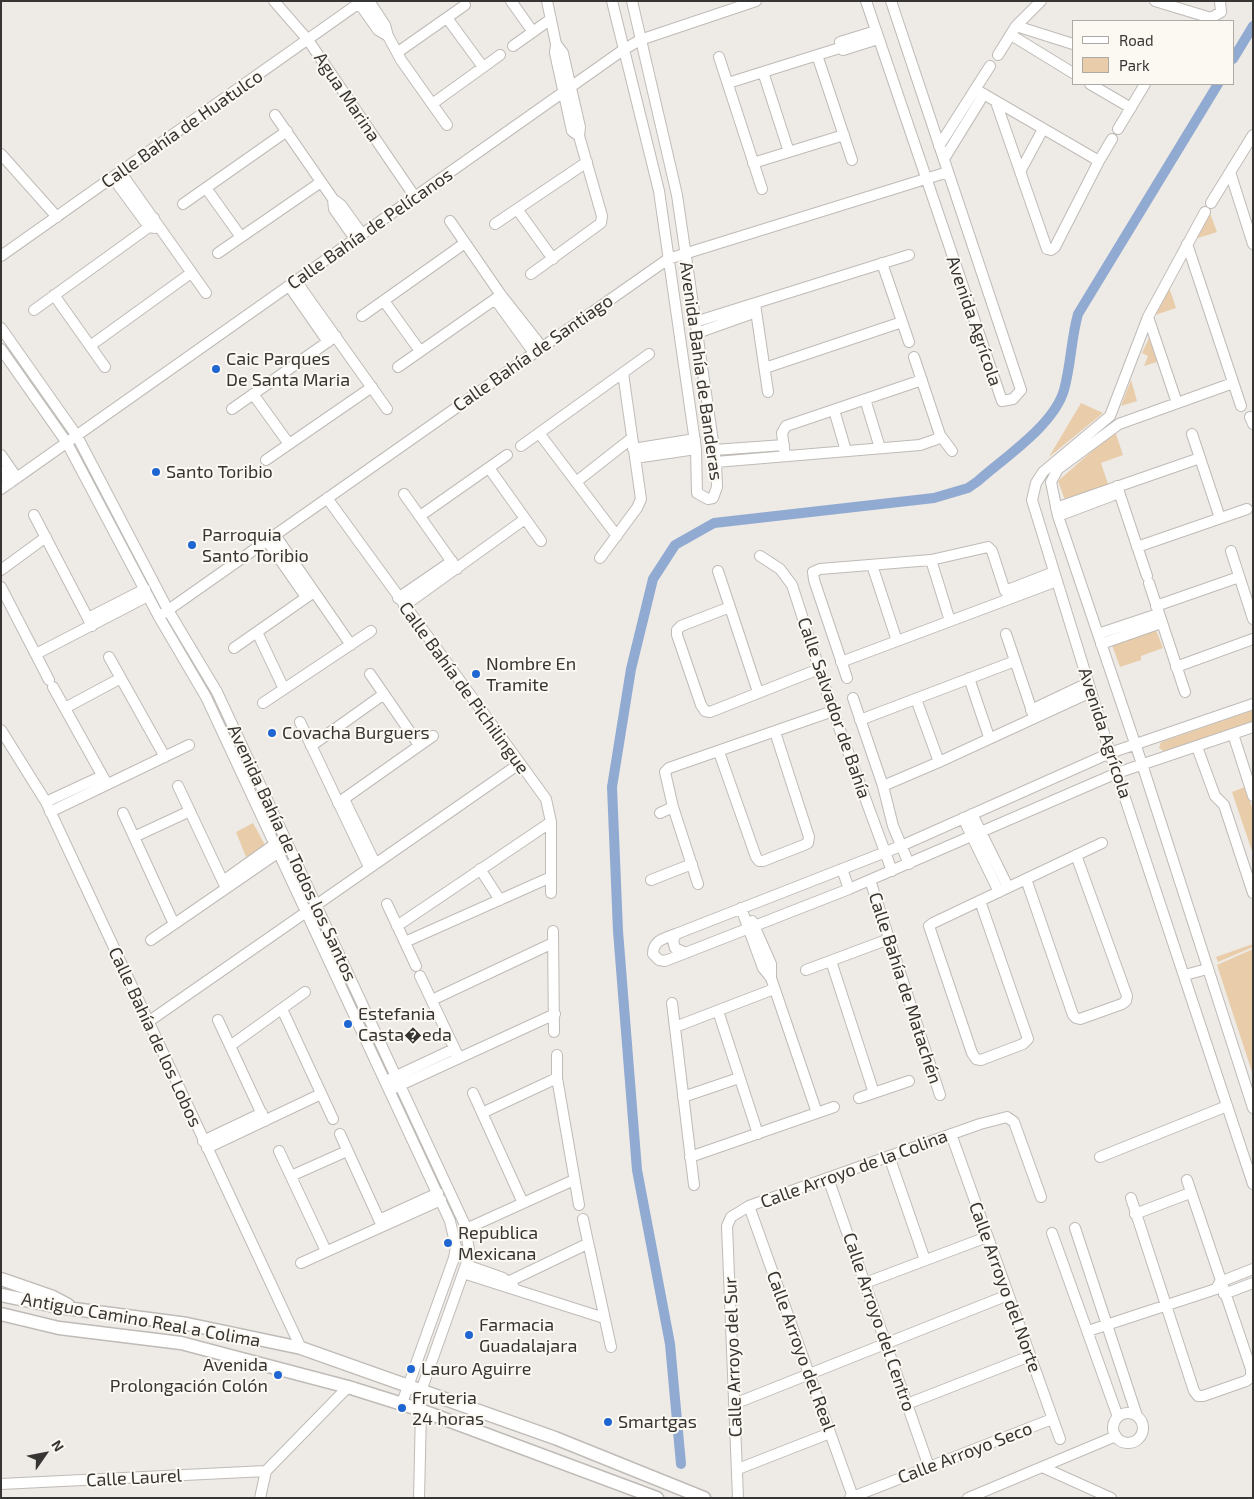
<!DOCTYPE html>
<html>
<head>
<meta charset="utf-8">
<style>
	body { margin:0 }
	#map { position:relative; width:1254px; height:1499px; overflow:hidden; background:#eeeae5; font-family:"Exo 2",sans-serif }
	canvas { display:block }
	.frame { position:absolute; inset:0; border:2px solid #363533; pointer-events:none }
	.legend { position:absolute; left:1072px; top:20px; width:162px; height:65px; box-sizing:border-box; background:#fcf8f2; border:1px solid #adaaa6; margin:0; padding:6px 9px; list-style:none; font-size:15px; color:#363533 }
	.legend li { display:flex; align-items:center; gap:10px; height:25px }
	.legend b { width:25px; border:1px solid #adaaa6 }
	.north { position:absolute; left:20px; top:1429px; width:50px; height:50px; -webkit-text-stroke:4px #fcf8f2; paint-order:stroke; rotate:57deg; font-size:14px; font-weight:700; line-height:20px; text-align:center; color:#363533 }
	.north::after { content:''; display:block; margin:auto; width:18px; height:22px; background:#363533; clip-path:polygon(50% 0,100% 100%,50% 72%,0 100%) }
</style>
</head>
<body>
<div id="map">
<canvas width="1254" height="1499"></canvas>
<div class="frame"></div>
<ul class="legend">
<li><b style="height:6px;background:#fff"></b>Road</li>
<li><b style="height:14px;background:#e9cdaa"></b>Park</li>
</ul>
<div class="north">N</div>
</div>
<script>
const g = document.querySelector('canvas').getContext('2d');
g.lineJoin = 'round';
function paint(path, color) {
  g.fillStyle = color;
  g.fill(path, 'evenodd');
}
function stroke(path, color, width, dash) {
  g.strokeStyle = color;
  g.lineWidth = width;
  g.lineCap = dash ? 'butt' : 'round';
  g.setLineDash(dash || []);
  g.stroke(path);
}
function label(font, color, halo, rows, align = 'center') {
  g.font = font + ' "Exo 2",sans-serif';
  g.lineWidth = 4;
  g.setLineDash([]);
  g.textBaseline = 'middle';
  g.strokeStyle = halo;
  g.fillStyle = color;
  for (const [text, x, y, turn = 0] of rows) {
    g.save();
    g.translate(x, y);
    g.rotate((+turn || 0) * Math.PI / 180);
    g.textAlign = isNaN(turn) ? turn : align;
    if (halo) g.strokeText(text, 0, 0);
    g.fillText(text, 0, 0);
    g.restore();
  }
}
paint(new Path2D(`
	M1210,213L1217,232L1195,239Z
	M1169,287L1176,308L1155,315Z
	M1149,338L1157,362L1144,366L1148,356L1142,353Z
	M1131,380L1137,401L1121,406Z
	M1081,403L1103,413L1049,457Z
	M1115,431L1123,455L1101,463L1108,484L1065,500L1058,481Z
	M1156,630L1163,648L1141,656V660L1120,667L1112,645Z
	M1253,710V721L1165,752L1159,748L1161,742Z
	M1245,787L1253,810V854L1232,792Z
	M253,823L265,845L246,857L236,832Z
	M1253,944V947L1218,962L1216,957Z
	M1253,949V1075L1217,965Z`), '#e9cdaa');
stroke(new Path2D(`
	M1233,59L1253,26
	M681,1464L670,1344L637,1170L618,931L612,787L631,669L653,579L675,545L714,523L934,498L968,488L978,481C1005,457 1054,425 1064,390C1071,365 1071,339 1078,314L1218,84`), '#91aad2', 10);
const minor = new Path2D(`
	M274,1L308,40L415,197
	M369,1L385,25L388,36L401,60L447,125
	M511,1L533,32
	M547,1L556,44L555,53L572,131L579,136
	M612,1L659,191L696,449L697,493L708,499L713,498L717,487L716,462L677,195L632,1
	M866,1L1002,401L1013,399L1021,390L891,1
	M1155,1L1211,18L1221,12L1220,1
	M359,3L378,30L388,36
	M447,18L483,67
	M1016,26L1073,44
	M1011,35L1073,73
	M843,44L840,42L876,31
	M513,46L551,19
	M844,49L843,50L878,39
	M398,52L465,5
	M817,55L852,160
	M998,55L1016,26L1041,1
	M719,57L762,189
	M763,72L789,152
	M728,83L846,46
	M1090,84L1131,108
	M975,89L1099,161
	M996,102L1047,249L1051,250L1055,247L1099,161L1112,139
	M432,104L500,55
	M275,115L333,199L341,205L362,234
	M1118,129L1145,84
	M939,146L990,66
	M1,154L57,217
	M944,159L984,94
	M753,163L844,135
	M1021,170L1043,129
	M1230,172L1253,244
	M121,173L206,293
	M113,178L149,227L155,228
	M206,188L241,237
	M333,199L334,209L355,239
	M1211,203L1253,135
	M183,204L287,131
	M517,209L553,259
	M1205,212L1148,317L1110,416L1043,472L1036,483L1032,500L1110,753L1253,1184
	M450,221L501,295L542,347
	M495,224L587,162
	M1187,244L1241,406
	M218,253L321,182
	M1,256L362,1
	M882,263L909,342
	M531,274L601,223L602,216L579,136L580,127L565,62L563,53L556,44
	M296,281L387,409
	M289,286L328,342
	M54,295L105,367
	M495,299L534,353
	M384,301L420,351
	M755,304L768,392
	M34,310L149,227L154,218
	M362,316L465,243
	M1148,317L1177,403
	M695,322L909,255
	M1,328L77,436L168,610L217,692L465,1225L469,1250L466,1265L415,1408
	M697,333L756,312
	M90,346L191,273
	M1,349L67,443L159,617L206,697L450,1221L456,1247L454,1258L402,1403
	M398,367L501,295
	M765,368L902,322
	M1233,383L1119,424L1058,469L1051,482L1058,516L1142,764L1253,1108
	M253,394L289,444
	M865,399L880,448
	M232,409L336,336
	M834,410L846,451
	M1250,417L1253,424
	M539,433L617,536
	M1192,434L1220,518
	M940,435L952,451
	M521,446L649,354
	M633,449L695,439
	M714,450L784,445
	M1,455L17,478
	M785,456L782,433L786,426L922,380
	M635,458L696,449
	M266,460L372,387
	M716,462L920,445L937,439L940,435L914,357
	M489,468L541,541
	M1,471L10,483
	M576,482L632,438
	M1117,486L1147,576
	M1,489L623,50L640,40L756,1
	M404,494L457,569
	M327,498L546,799L551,822V893
	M1056,508L1200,458
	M34,515L92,626
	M420,516L507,455
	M1058,516L1119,493
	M275,535L351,645
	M267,541L306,597
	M1137,547L1247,509
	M1231,551L1253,619
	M760,556L780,569L792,585L833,711L892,871
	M600,558L637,508L641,499L623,373
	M931,560L950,621
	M872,565L897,641
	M1,570L46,537
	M718,571L758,692
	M1149,583L1185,692
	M1,587L49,680
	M398,598L452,561
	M404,606L525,519
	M1156,606L1239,577
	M730,607L681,626L677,630V635L701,705L705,711L710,712L819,669
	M164,613L668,259L948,172
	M88,618L145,589
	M257,632L284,689
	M1006,634L1034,717
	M1098,634L1158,614
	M1101,644L1161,623
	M234,648L314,592
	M36,654L148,596
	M109,657L165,757
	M841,662L1057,581
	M1176,667L1253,639
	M370,674L419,745
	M847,678L814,580L813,572L820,569L931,560L988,547L992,551L1005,591L1054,572
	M969,678L989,737
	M53,687L107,784
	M853,698L883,786L893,826L909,864
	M916,699L939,762
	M263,703L371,631
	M1253,704L1110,753L901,846L676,934C665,938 653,940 653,954L659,960L665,961L849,889L1117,773L1253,727
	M65,708L121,678
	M1031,710L1088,683
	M860,720L1015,661
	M300,722L369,867
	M1,730L46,802L301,1348
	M1233,734L1253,796
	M311,746L384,694
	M1197,747L1215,796L1224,805L1253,893
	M719,752L756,857L759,861H763L804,845L808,843L809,837L775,732
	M178,786L226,888
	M883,786L939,762L1091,692
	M344,799L375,863
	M46,802L102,776
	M338,803L433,736
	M50,812L189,745
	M123,813L174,924
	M660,813L673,807
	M972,814L1008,887
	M963,818L999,892
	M134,837L190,811
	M480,869L500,900
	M842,869L849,889
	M1026,879L1073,1015L1076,1018L1080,1019L1122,1004L1126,1001L1127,996L1076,855
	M651,880L692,864
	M870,880L940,1095
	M223,881L275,844
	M698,884L673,807L665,772L669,768L833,711
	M980,901L1028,1039L1023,1044L981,1060L976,1059L972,1053L929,926L933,923L1102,843
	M387,904L416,966
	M741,908L763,968L771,978L817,1113
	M752,921L771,964V978
	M397,926L551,822
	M553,931L554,1032
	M676,934L673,941L675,948L686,953
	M151,940L279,852
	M405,942L551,877
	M831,961L874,1093
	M806,970L889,939
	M1185,975L1207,969
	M420,976L459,1058
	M432,1000L553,943
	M672,1003L694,1185
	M282,1009L333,1119
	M718,1011L758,1134
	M218,1020L265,1121
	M148,1022L519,764
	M675,1027L774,989
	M230,1046L305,992
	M557,1055V1078L579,1205
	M390,1079L454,1049
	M394,1088L555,1014
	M473,1093L523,1203
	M683,1097L739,1078
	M859,1098L909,1081
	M482,1113L557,1078
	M340,1134L382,1226
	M951,1134L1060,1439
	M203,1141L262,1113
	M207,1148L321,1094
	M279,1151L326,1251
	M889,1156L925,1260
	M690,1157L834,1107
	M1100,1157L1227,1106
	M291,1176L347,1151
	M828,1178L929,1467
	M1131,1198L1194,1391L1198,1396H1203L1246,1381L1251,1377V1369L1187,1180
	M749,1206L853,1497
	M1135,1214L1190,1193
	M583,1219L611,1347
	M379,1220L438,1193
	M1075,1228L1137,1416
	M466,1229L574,1180
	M1052,1233L1118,1417
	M301,1263L441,1200
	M466,1265L503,1278L514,1287
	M463,1273L604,1318
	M865,1283L987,1237
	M507,1287L510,1281L587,1244
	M1224,1294L1253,1283
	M1088,1331L1216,1289L1220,1282L1253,1269
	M734,1404L1008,1295
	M907,1404L1030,1356
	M1113 1428a15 15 0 1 1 30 0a15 15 0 1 1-30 0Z
	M1042,1467L1111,1498
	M738,1469L830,1433
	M1,1484L266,1471
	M260,1498L266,1471L348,1387
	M419,1498L421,1411
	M738,1498L727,1226L731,1217L749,1206L980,1124L1007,1117L1014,1122L1041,1197
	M850,1498L1052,1419
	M968,1498L1116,1436`);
const major = new Path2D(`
	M1,1279L53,1297L68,1305
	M1,1295L59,1307L187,1324L301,1348L555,1438L704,1498
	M1,1314L59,1328L181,1343L348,1387L415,1408L657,1498`);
stroke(minor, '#bfbbb7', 12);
stroke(major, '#bfbbb7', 15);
stroke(minor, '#fff', 10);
stroke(major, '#fff', 12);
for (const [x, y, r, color] of [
	[216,369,5,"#1f66d2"],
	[156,472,5,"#1f66d2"],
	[192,545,5,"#1f66d2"],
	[476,674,5,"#1f66d2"],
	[272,733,5,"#1f66d2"],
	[348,1024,5,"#1f66d2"],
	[448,1243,5,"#1f66d2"],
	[469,1335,5,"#1f66d2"],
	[411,1369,5,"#1f66d2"],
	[278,1375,5,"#1f66d2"],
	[402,1408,5,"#1f66d2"],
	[608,1422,5,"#1f66d2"]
]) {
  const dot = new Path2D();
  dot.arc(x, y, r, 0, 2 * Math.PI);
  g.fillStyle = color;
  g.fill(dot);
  stroke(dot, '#fcf8f2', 2);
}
label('18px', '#363533', '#fcf8f2', [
	["Agua Marina",347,97,56],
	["Calle Bahía de Huatulco",182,129,-35],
	["Calle Bahía de Pelícanos",370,229,-35],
	["Avenida Agrícola",974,321,71],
	["Calle Bahía de Santiago",533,353,-35],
	["Avenida Bahía de Banderas",701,371,82],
	["Calle Bahía de Pichilingue",464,688,54],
	["Calle Salvador de Bahía",834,708,71],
	["Avenida Agrícola",1105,733,72],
	["Avenida Bahía de Todos los Santos",292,853,65],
	["Calle Bahía de Matachén",905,988,72],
	["Calle Bahía de los Lobos",155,1037,65],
	["Calle Arroyo de la Colina",854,1169,-20],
	["Calle Arroyo del Norte",1005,1287,70],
	["Antiguo Camino Real a Colima",141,1320,10],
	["Calle Arroyo del Centro",879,1322,71],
	["Calle Arroyo del Real",801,1351,70],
	["Calle Arroyo del Sur",733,1357,-92],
	["Calle Arroyo Seco",965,1453,-21],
	["Calle Laurel",134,1478,-3]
]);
label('18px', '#363533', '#fcf8f2', [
	["Caic Parques",226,359],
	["De Santa Maria",226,380],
	["Santo Toribio",166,472],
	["Parroquia",202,535],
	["Santo Toribio",202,556],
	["Nombre En",486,664],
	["Tramite",486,685],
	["Covacha Burguers",282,733],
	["Estefania",358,1014],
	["Casta�eda",358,1035],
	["Republica",458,1233],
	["Mexicana",458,1254],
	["Farmacia",479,1325],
	["Guadalajara",479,1346],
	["Avenida",268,1365,"right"],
	["Prolongación Colón",268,1386,"right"],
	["Lauro Aguirre",421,1369],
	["Fruteria",412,1398],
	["24 horas",412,1419],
	["Smartgas",618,1422]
], 'left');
</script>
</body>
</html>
